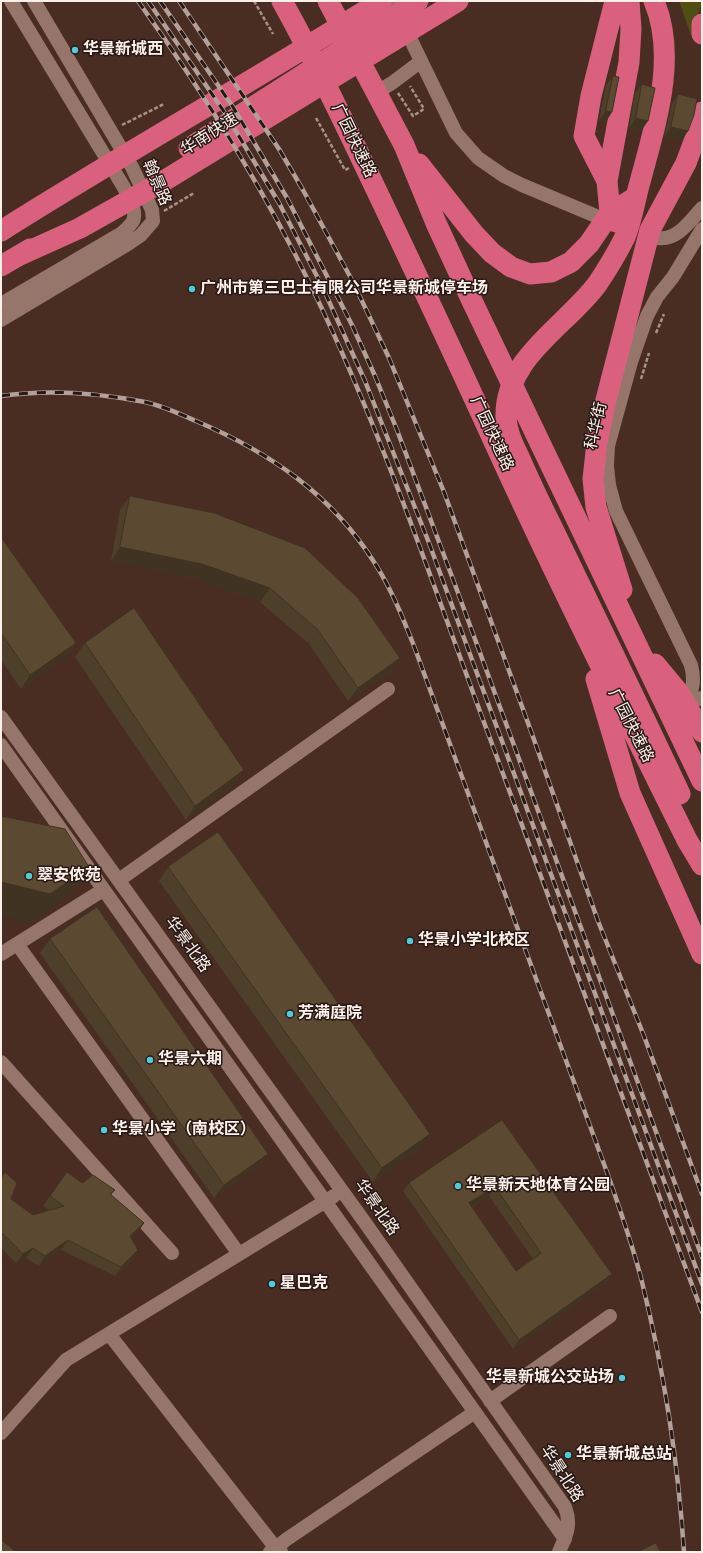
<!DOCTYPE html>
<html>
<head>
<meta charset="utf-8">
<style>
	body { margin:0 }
	#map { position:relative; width:703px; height:1553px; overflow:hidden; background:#492d23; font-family:Jost,sans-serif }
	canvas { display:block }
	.frame { position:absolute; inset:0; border:2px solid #fff0ea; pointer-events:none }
</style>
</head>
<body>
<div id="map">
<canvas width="703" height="1553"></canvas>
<div class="frame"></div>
</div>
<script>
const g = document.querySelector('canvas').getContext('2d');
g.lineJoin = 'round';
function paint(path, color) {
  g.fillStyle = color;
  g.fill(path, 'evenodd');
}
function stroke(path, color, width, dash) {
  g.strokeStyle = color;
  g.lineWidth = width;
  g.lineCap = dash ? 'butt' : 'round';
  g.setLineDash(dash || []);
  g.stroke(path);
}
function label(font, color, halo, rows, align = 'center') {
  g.font = font + ' Jost,"Noto Sans SC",sans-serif';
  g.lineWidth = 3;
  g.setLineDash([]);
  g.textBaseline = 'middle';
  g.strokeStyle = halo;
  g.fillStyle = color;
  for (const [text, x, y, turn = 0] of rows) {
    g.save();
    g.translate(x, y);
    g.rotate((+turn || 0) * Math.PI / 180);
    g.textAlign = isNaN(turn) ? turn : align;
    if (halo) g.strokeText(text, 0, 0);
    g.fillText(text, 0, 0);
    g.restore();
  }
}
paint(new Path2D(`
	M679,1H702L692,38Z`), '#504d15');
stroke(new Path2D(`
	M254,1L273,34
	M398,93L413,116L424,109L410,86
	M316,118L345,170L349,168
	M122,125L164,104
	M164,211L194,193
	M656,333L664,314
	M641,379L649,353`), '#a7928a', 2.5, [4, 2]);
stroke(new Path2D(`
	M392,1L456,133L478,158L504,176L522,185L596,216
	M377,92L392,83L420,62
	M658,238C677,241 690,221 702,208
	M1,304L122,233C126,229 130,226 133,221C139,208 121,183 114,171L11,1
	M1,320L128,244L141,235L153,221L152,210L132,167L34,1
	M686,703C693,689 695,681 691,665L616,511L609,485L607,466L608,446L631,362L647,316L657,297L673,277L702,229
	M686,703L702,698
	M1,717L366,1224L565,1507C572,1525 566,1536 559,1552
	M1,745L565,1539
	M119,880L388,689
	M17,944L239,1254
	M1,954L103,890
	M1,1062L172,1253
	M109,1334L275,1547L281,1552
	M490,1401L610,1316
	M1,1433L66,1360L334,1196
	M270,1552L287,1539L475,1412`), '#96766a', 14);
stroke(new Path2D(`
	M282,1C315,60 343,120 372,181C414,269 455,356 495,444C556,578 622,709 687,840L702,865
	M328,1L404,145L436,223L472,301L702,781
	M615,1L591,96L584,136L607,181L610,213L616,222
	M654,1C678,58 655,125 640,182C635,199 632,221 625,237C617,253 608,268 598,283C567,326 504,357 506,418C507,433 514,446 520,459C530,482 541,505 552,527C595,616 638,704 680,794
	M702,24V34
	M189,148L418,1
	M419,164L474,234L492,253L511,267L530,274L551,272L571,262L589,244L610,213L636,197
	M607,181L629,62L631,29L629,1
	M1,231C126,152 255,80 381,1
	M18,256L80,228L167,179L458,1
	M1,266L30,249
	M622,590L596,507L593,479L597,443L606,400L650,230L686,163L699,128L702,112
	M655,664L679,693L702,732
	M596,679L630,793L702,954`), '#d9617d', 21);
const rail = new Path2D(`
	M138,1C203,92 264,189 313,290C381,430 431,579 485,725C558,920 630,1116 702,1312
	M148,1L225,113L279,203L322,286L365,381L429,543L702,1284
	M160,1L233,107L287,198L352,325L375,376L397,430L454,582L702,1257
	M179,1L279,149L303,190L353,282L389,358L444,492L532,734L598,921L644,1036L702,1194
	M1,396C49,389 98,393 145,402C163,406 180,414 196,421C269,452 331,494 374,562C391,588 403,618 414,646L608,1175C620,1210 633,1246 642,1282C664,1371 678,1461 684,1552`);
stroke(rail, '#b4a098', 4.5);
stroke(rail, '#261915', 3, [9]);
paint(new Path2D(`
	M613,76L606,122L599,120L606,85Z
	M642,84L641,131L629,128L635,93Z
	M678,94L688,131L681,141L664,137L672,104Z
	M130,496L400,658L390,672L348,701L309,644L260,602L193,578L111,561L120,510Z
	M1,537L76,643L66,657L21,689L1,660Z
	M85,643L235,783L186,820L75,657Z
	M168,867L420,1148L373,1182L159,881Z
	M50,939L268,1154L258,1167L214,1198L40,953Z
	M502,1120L612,1274L606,1283L513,1349L403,1191L409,1183ZM489,1196L533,1259L516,1271L472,1207Z
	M5,1172L11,1199L33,1215L49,1210L43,1206L67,1172L82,1183L115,1190L111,1195L144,1223L138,1232L131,1238L138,1250L132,1259L115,1276L61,1250L39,1266L26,1258L16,1263L1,1248V1177Z`), '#4e3f2a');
paint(new Path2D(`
	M606,111L612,112L606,122L599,120Z
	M636,118L648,121L641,131L629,128Z
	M671,127L688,131L681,141L664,137Z
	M120,547L202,564L270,588L260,602L193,578L111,561Z
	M76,643L66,657L21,689L30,675Z
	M400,658L390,672L348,701L358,688Z
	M244,770L235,783L186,820L195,806Z
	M89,867L69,895L31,923L1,916V882Z
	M430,1134L420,1148L373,1182L382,1168Z
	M268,1154L258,1167L214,1198L224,1185Z
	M495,1187L489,1196L463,1212L469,1203Z
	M144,1223L138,1232L123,1245L130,1236Z
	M68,1240L61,1250L39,1266L45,1256Z
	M33,1248L26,1258L16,1263L23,1254Z
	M138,1250L132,1259L115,1276L121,1267Z
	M612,1274L606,1283L513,1349L519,1340Z`), '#403322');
const building = new Path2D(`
	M613,76L619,77L612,112L606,111Z
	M642,84L655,88L648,121L636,118Z
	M678,94L697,99L694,115L688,131L671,127Z
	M130,496L214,513L305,548L358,598L400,658L358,688L318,630L270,588L202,564L120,547Z
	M1,537L76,643L30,675L1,633Z
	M134,608L244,770L195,806L85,643Z
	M1,816L65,829L89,867L50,894L1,882Z
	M218,832L430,1134L382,1168L168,867Z
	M97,907L268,1154L224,1185L50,939Z
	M502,1120L612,1274L519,1340L409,1183ZM495,1187L541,1253L516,1271L469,1203Z
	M5,1172L17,1183L11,1199L33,1215L64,1206L50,1196L67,1172L82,1183L93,1175L115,1190L110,1194L144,1223L130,1236L138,1250L121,1267L68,1240L45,1256L33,1248L23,1254L1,1232V1179Z
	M1,1540L16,1552H1Z
	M656,1543L660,1552H638Z`);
paint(building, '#5b4931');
stroke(building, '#403322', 1);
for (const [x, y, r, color] of [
	[75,50,4,"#52cbd9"],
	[192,289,4,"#52cbd9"],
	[29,876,4,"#52cbd9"],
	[410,941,4,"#52cbd9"],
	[290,1014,4,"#52cbd9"],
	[150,1060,4,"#52cbd9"],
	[104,1130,4,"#52cbd9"],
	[458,1186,4,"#52cbd9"],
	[272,1284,4,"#52cbd9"],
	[622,1378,4,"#52cbd9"],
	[568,1455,4,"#52cbd9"]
]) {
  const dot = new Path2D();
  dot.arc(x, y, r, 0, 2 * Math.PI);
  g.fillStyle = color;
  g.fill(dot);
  stroke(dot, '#261915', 1.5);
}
label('bold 16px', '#fff0ea', '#261915', [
	["华景新城西",83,50],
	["广州市第三巴士有限公司华景新城停车场",200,289],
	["翠安侬苑",37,876],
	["华景小学北校区",418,941],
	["芳满庭院",298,1014],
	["华景六期",158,1060],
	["华景小学（南校区）",112,1130],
	["华景新天地体育公园",466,1186],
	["星巴克",280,1284],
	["华景新城公交站场",614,1378,"right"],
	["华景新城总站",576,1455]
], 'left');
label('16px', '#fff0ea', '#261915', [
	["华南快速",210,135,-32],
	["广园快速路",353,141,64],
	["翰景路",156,183,67],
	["科华街",597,426,-77],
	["广园快速路",491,434,65],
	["广园快速路",630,726,63],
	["华景北路",187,945,54],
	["华景北路",376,1208,55],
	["华景北路",561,1474,57]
]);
</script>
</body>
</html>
